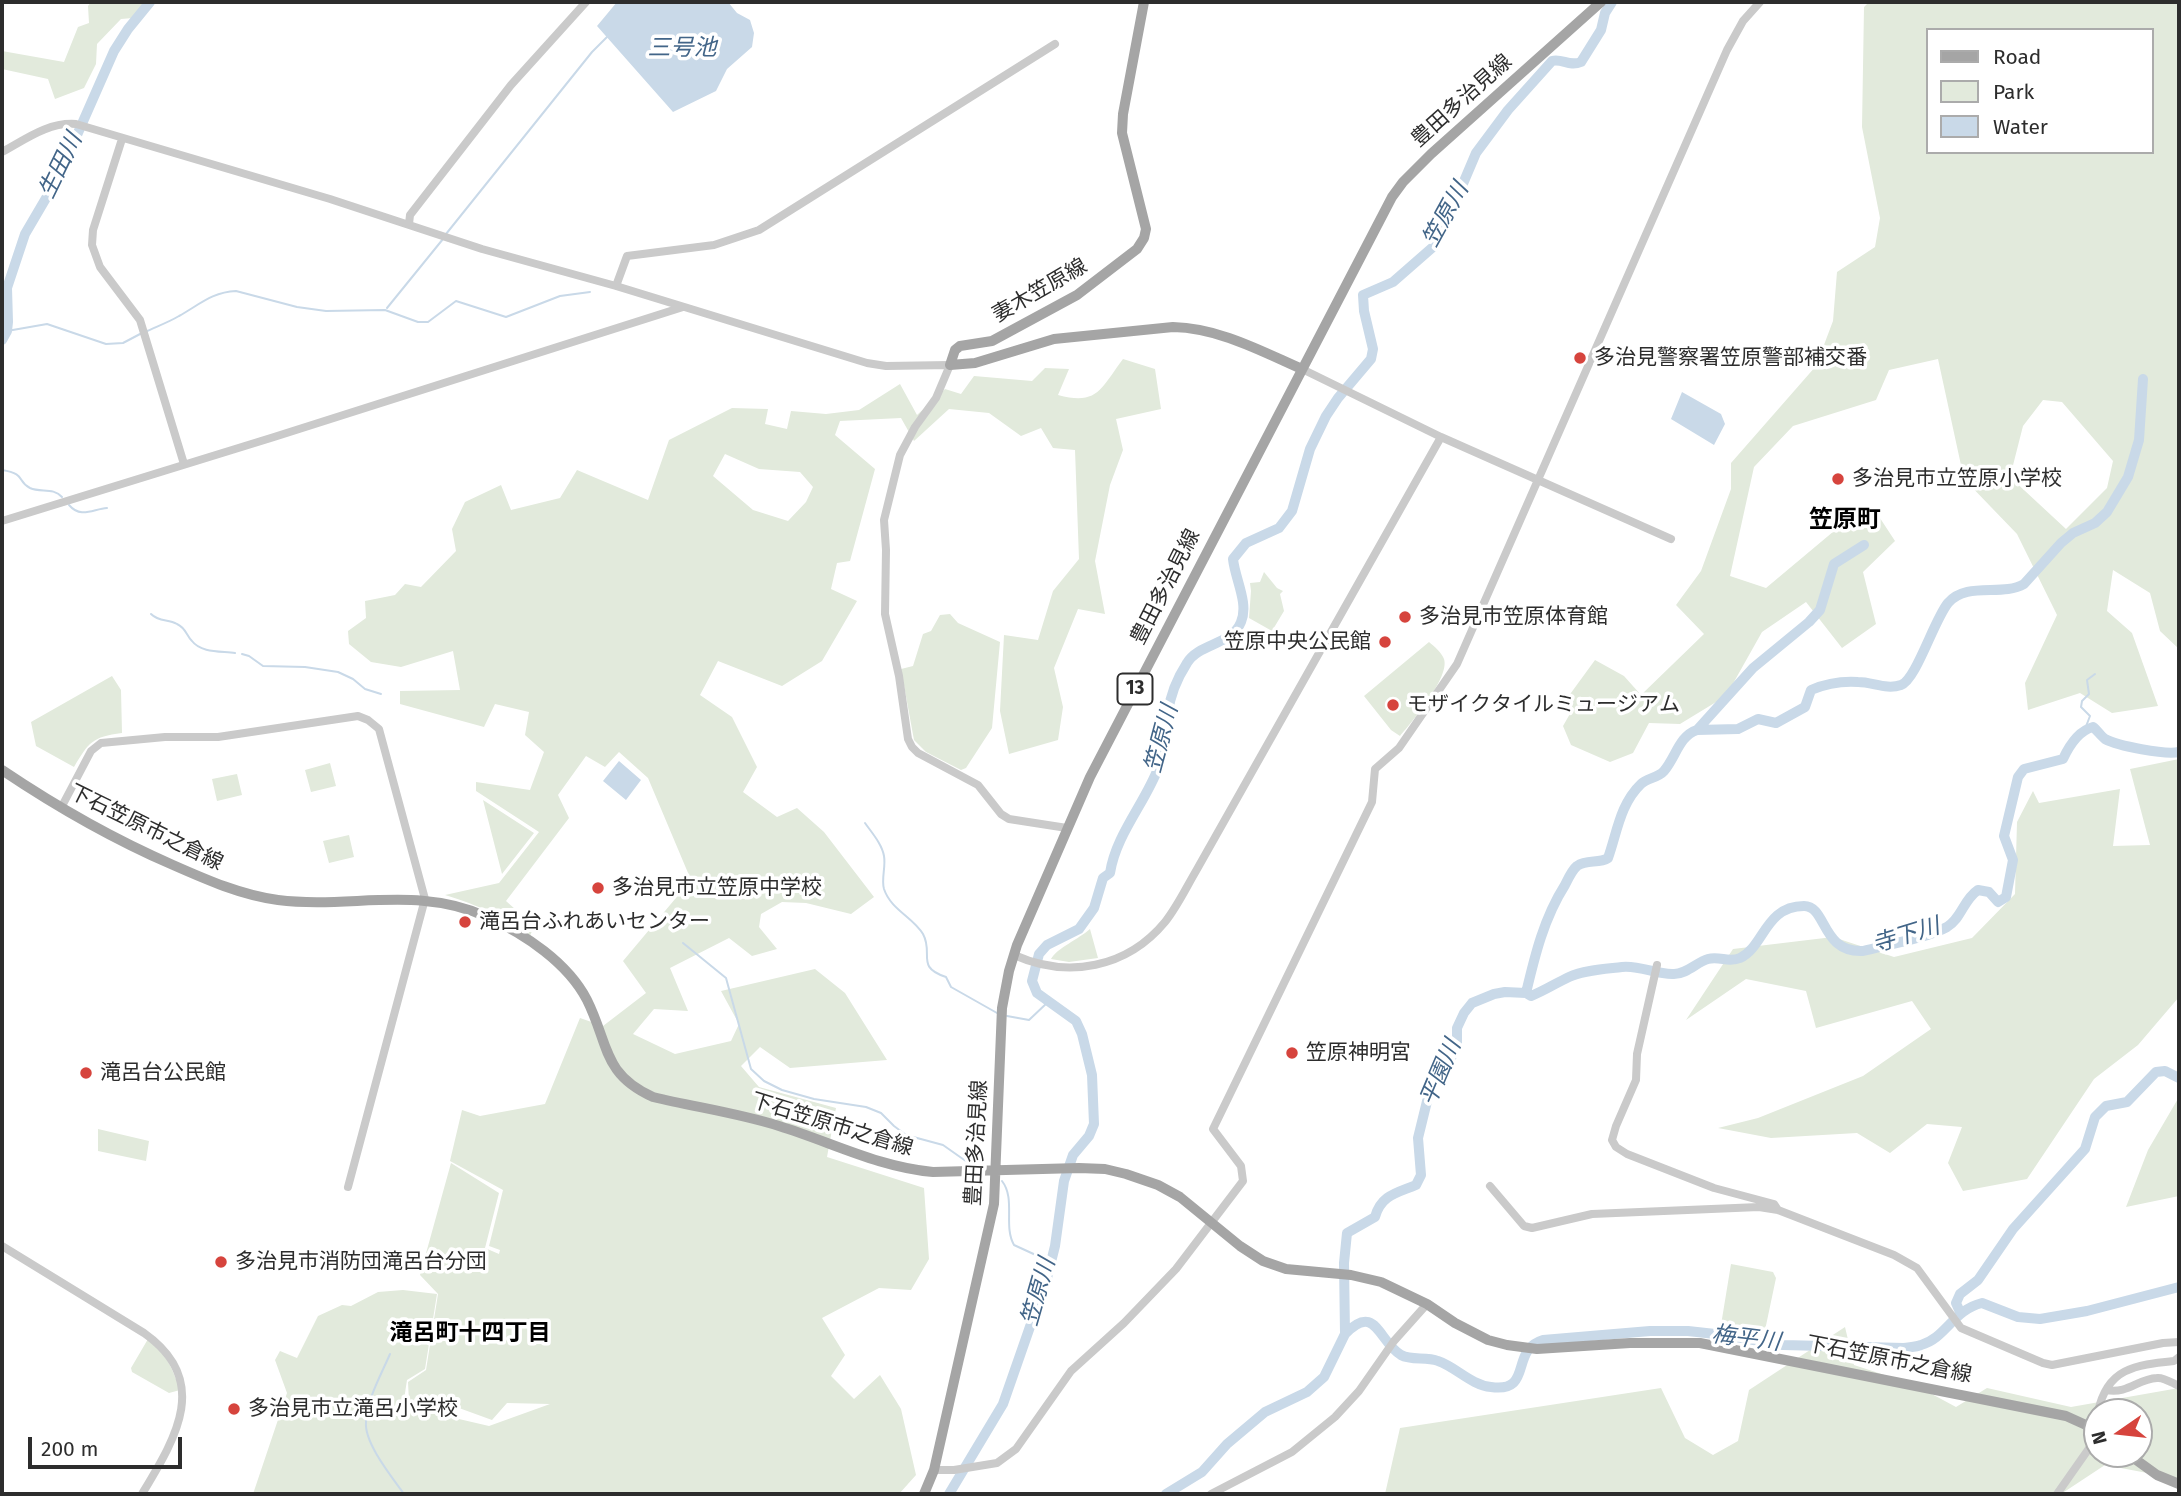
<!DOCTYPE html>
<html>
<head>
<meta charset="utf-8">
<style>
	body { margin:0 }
	#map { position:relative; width:2181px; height:1496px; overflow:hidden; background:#fff; font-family:"Fira Sans",sans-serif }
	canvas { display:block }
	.frame { position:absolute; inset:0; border:4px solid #2d2d2d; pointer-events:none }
	.legend { position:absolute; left:1926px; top:28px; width:228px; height:126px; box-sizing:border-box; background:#fff; border:2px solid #ababab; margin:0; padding:9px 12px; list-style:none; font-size:21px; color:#2d2d2d }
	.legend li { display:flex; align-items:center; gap:14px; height:35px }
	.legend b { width:35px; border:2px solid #ababab }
	.north { position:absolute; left:2083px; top:1398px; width:70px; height:70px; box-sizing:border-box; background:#fff; border:2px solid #ababab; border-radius:50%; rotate:256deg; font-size:19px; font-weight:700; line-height:28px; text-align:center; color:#2d2d2d }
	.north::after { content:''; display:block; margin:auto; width:24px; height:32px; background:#d6443d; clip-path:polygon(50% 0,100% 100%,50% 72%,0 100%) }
	.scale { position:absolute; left:28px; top:1437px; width:154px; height:32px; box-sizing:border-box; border:4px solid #2d2d2d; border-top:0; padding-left:9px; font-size:21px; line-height:24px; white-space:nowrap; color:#2d2d2d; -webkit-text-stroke:5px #fff; paint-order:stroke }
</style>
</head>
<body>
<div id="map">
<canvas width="2181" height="1496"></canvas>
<div class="frame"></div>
<ul class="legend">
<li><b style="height:9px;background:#a5a5a5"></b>Road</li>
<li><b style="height:19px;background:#e2eadc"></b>Park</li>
<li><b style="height:19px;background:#c9d9e8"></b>Water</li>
</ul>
<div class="north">N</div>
<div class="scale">200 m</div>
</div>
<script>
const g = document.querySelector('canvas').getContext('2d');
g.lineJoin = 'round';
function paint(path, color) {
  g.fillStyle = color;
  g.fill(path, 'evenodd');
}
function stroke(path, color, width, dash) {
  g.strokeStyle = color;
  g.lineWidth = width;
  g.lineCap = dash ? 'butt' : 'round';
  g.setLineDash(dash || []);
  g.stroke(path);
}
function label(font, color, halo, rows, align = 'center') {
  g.font = font + ' "Fira Sans","Noto Sans JP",sans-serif';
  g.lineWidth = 7;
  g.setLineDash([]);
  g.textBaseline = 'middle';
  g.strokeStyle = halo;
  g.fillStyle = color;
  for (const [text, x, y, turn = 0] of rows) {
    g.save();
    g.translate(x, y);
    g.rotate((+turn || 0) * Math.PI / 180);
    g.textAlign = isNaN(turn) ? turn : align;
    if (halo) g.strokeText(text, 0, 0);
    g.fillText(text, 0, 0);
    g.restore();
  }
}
paint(new Path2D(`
	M91,2H146L133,18L121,19L97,44L96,64L84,88L55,99L48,79L2,69V51L64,62L78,27L89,23L88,6Z
	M1869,2H2179V649L2160,631L2150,593L2113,570L2107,611L2132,633L2158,706L2112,713L2080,693L2028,710L2025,683L2057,615L2017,534L1964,479L1938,359L1889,370L1876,400L1793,426L1754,467L1730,576L1766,588L1840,526L1878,515L1895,541L1863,572L1876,624L1842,648L1806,602L1762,632L1726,696L1680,724L1649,723L1633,753L1610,762L1571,745L1563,726L1571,712L1568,697L1595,660L1624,676L1641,695L1704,634L1676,605L1701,571L1731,489V463L1816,366L1833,321L1837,272L1875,247L1880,218L1862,127L1864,7ZM1927,30H2151V152H1927ZM2043,400L2062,402L2113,461L2107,488L2066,529L2010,477L2023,426Z
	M1123,359L1155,369L1161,409L1116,419L1123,450L1110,485L1095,561L1105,614L1078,609L1054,668L1063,707L1058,740L1009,754L1000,711L1004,635L1038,640L1053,591L1079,559L1075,450L1053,448L1041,428L1021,436L989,413L949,409L914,441L901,418L840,421L835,435L875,469L850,561L837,563L831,589L857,601L822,661L782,686L718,661L700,695L732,717L757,767L743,792L777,817L797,808L824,832L874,897L851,914L806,903L782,902L761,914L759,927L777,949L752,956L729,938L670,968L688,1011L654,1009L633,1034L675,1054L731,1041L739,1024L721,991L815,969L845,993L887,1060L790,1068L760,1047L741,1066L759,1087L836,1108L827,1157L924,1188L929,1259L911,1290L879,1288L822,1318L845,1355L831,1376L854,1399L880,1375L901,1409L916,1475L899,1494H253L287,1393L275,1360L280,1351L297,1358L318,1316L342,1305L351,1306L378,1292L403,1290L437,1294L425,1369L407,1380L403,1406L489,1426L550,1404L507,1403L492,1420L437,1400L409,1402L408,1382L426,1370L438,1294L420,1275L451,1163L499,1193L485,1248L499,1254L500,1250L489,1246L503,1190L450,1161L462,1110L480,1116L545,1104L580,1018L603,1026L646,993L623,961L691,880L648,778L619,752L605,767L586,756L558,795L569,818L506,901L534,926L530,936C500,915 480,906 445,895L499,883L539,832L476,791V782L530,790L544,752L525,735L529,712L495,704L484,727L400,704V691L460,690L453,651L401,667L371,662L349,644L348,631L366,618L365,601L395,595L405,584L421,587L456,551L452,529L465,502L501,485L511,510L560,498L577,470L648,500L669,440L732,408L768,409L765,424L787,429L791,411L826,414L859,410L900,384L917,415L945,389L961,394L974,376L1032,381L1045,368L1069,369L1058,395C1098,406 1101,388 1123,359ZM725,454L759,469L800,472L813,487L806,502L788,521L753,510L713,476Z
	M1264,572L1277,588L1283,591L1280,594L1284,611L1272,631L1249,618L1251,591L1250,583L1260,582Z
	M950,614L958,623L1000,642L992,728L966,768L961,770L926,752L914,740L901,669L913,666L923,634L931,631L940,615Z
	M1429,642C1434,646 1442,653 1444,659C1450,677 1412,722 1400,736L1391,730L1364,696Z
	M112,676L121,690L122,733C92,737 89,742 74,767L36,746L31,722Z
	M2179,759V997L2138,1045L2094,1079L2027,1179L1963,1191L1948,1163L1962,1127L1927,1124L1890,1153L1857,1133L1771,1138L1718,1128L1758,1118L1863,1076L1931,1029L1912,1001L1816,1028L1806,991L1746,979L1686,1020L1733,949L1833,937L1894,957L1972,938L2015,894L2017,822L2033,791L2039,803L2120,789L2113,846L2150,845L2130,769Z
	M330,763L336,786L311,792L305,770Z
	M237,774L242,795L217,801L212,779Z
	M483,800L534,833L502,874Z
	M349,835L354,857L329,863L323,841Z
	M1090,929L1098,958L1069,962L1051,959C1057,948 1079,939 1090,929Z
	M2179,1097V1196L2126,1207L2148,1150Z
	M98,1129L149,1141L146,1161L98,1151Z
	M1731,1264L1773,1272L1776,1278L1764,1335L1721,1325Z
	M1845,1327L1854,1365L1915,1385L1956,1407L1987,1388L2071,1407L2179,1388V1479L2105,1465L2061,1494H1385L1400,1428L1661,1388L1685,1438L1713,1455L1738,1441L1749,1390ZM2097,1412H2139V1454H2097Z
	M148,1339C166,1352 173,1370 180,1390L169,1393L132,1372L131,1368Z`), '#e2eadc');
paint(new Path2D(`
	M617,2H728L737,13L750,20L754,33L752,47L727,69L716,91L673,112L597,26Z
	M1682,392L1721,414L1725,424L1714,445L1671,419Z
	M619,761L641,780L626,800L603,781Z`), '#c9d9e8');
stroke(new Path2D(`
	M446,234L592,52L607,37
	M387,308L443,239
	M7,331L47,324L106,344L123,343L142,333
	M147,331C158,326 169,322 179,316C199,305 212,292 236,291L297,307L326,311L385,310L418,322H428L456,301L506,317L560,296L590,292
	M2,470C27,474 16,481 30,488C41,493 53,487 62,497
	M69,505C81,519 93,509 107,508
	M151,614C159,622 168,619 177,624C186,628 186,635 192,641C201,653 221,651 235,653
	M242,654L249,656L263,666L305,667L338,672L353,679L365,689L381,694
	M2085,729L2090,716L2081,707L2082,701L2089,694L2087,680L2095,674
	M865,823C872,833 882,844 884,856C886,867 881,879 884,889C891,910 913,917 923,934C934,954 915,967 946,977L951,987L997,1013
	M683,943L726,978L751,1069L764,1081L782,1090L814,1099L866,1107L881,1113L894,1126L906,1135L943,1145L970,1164
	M1007,1016L1029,1020L1048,1002
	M1002,1181C1016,1199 1003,1226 1014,1245L1051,1262
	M390,1354C381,1375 367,1399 366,1422C364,1443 392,1477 404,1494`), '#c9d9e8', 2);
stroke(new Path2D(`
	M2,340L7,331L8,322L7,288L25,234L59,176L114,51L128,29L150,2
	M1697,730L1738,729L1758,719L1776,723L1805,707L1811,690C1825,684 1843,681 1858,682C1873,682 1886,690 1901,685C1916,680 1934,620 1948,603C1967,581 2002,597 2024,584L2061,543L2073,533L2095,523L2107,512L2128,477L2139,440L2143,379
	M1526,993C1535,955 1544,918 1565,885C1568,879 1572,870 1577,866C1587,859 1599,864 1608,858C1617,833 1620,804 1641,784C1647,778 1658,778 1664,771C1676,757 1679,736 1697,730L1753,668L1809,622L1820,610L1834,564L1864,545
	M1960,1312L1956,1303L1960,1294L1978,1280L2013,1229L2085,1149L2095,1117L2106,1106L2127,1102L2156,1072L2165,1071L2179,1078
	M1345,1334C1376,1302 1378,1341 1401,1355C1412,1361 1426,1356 1438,1361C1456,1367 1471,1385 1491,1387C1534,1393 1509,1350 1543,1340L1650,1331H1688L1724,1335L1783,1345L1904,1348C1909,1347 1916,1347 1921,1345C1946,1338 1953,1310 1982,1303L2018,1317L2040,1319L2087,1311L2179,1287
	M949,1494L1003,1404L1047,1278L1055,1246L1064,1181L1073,1155L1089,1136L1094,1124L1092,1075L1082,1034L1076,1021L1037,993L1032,981L1039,954L1047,945L1079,929L1094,908L1103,878L1110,873C1116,834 1146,802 1159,766C1166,748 1165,731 1168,713C1170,696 1178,677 1187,663C1199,643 1232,645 1241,622C1249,603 1235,579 1233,559L1246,543L1279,528L1292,511L1310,449L1326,416L1338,398L1371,359L1373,349L1364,311L1363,295L1393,282L1433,247L1448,219L1476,153L1508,110L1552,61C1562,58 1569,67 1581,62L1601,30L1605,13L1612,2
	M1166,1494L1202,1472L1227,1444L1265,1412L1307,1392L1324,1377L1345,1334L1344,1263L1347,1233L1375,1217C1381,1195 1397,1193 1416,1185L1421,1175L1418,1138L1431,1085L1452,1056L1457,1044V1028L1464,1013L1472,1003L1494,994L1505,992L1526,993L1531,996C1544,991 1556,983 1569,977C1584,970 1605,969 1622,967C1640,965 1657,975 1674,974C1687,974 1697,962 1708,959C1720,956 1729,963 1740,958C1764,947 1765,906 1804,906C1827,906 1821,953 1863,951C1886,945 1927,938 1947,927C1962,918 1963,900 1978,890L1989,892L1998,902L2006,897L2013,860L2004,836L2018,777L2024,769L2063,759C2069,746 2078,731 2093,727C2097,730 2101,736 2105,739C2118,746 2165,755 2179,752`), '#c9d9e8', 10);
stroke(new Path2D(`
	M122,139L93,230L92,245L100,267L140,320L184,464
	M2,152C26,139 48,122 76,124L330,199L482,249L616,286L867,363L886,366L950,365L936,398L915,427L900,455L884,520L886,550L885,614L899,676L908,739L912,747L918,753L978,785L1001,814L1009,819L1067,828
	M409,224L410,215L511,85L586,2
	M616,286L627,256L714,245L759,230L1055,44
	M1302,369L1441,437L1671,539
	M2,521L274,437L683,307
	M61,808L91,751L101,743L165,737H218L358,716L368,720L379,729L425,899L348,1187
	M1014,955C1068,979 1127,968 1165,922C1177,907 1186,888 1196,871L1441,437
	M1657,965L1637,1054L1636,1080L1616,1126L1612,1140L1616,1147L1627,1154L1714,1188L1774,1204L1778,1210
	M1490,1186L1524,1226L1532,1228L1592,1214L1759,1207L1778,1210L1894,1255L1917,1268L1961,1328L2043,1363L2052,1365L2163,1343L2179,1342
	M2,1246L144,1333C212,1381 175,1439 142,1494
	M2106,1390C2129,1394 2137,1379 2157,1378C2164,1377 2172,1383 2179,1386
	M2098,1412C2107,1368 2135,1365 2174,1361L2179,1357
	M934,1470H954L997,1463L1016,1449L1071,1371L1124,1323L1176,1269L1243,1181L1241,1166L1213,1129L1372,802L1375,769L1399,748L1457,664L1727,50L1743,21L1760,2
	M1211,1494L1292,1452L1335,1417L1359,1391L1394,1341L1427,1304
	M2057,1494L2097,1437`), '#cacaca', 8);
stroke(new Path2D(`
	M1144,2L1123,114L1122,133L1146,229L1144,238L1137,249L1077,295L992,341L960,346L955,350L950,365L975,363L1054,339L1173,327C1219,328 1261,351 1302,369
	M2,770C57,807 113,839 173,865C207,880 241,895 278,900C350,909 419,885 487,917C525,934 568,963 587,1000C609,1044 602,1074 653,1097C694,1107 738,1113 779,1126C831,1142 878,1167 933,1172L1079,1168L1105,1169L1126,1174L1158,1185L1180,1197L1240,1246L1263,1261L1286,1269L1351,1275L1381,1282L1427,1304L1455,1323L1488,1340L1507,1345L1537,1349L1630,1343H1700L2066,1416L2097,1430
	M2128,1454L2157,1475L2179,1484
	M924,1494L934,1470L994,1204L1002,1008L1009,971L1017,945L1090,777L1392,197L1403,182L1431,154L1601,2`), '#a5a5a5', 10);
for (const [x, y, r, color] of [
	[1580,358,7,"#d6443d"],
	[1838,479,7,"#d6443d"],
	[1405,617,7,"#d6443d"],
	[1385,642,7,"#d6443d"],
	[1393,705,7,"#d6443d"],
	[598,888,7,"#d6443d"],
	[465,922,7,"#d6443d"],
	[1292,1053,7,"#d6443d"],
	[86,1073,7,"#d6443d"],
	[221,1262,7,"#d6443d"],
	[234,1409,7,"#d6443d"]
]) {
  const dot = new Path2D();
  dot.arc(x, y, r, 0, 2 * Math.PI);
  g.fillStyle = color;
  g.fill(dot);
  stroke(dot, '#fff', 2.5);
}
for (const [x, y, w] of [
	[1135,689,35]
]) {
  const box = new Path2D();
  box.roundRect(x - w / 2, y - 15.5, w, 31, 5);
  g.fillStyle = '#fff';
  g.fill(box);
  stroke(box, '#2d2d2d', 2);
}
label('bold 19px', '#2d2d2d', null, [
	["13",1135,689]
]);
label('21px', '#2d2d2d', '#fff', [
	["豊田多治見線",1462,101,-42],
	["妻木笠原線",1040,291,-30],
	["豊田多治見線",1166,587,-63],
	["下石笠原市之倉線",146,828,26],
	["下石笠原市之倉線",832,1125,17],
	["豊田多治見線",977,1143,-87],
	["下石笠原市之倉線",1889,1360,11]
]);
label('21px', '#2d2d2d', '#fff', [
	["多治見警察署笠原警部補交番",1594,358],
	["多治見市立笠原小学校",1852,479],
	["多治見市笠原体育館",1419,617],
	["笠原中央公民館",1371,642,"right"],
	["モザイクタイルミュージアム",1407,705],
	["多治見市立笠原中学校",612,888],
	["滝呂台ふれあいセンター",479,922],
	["笠原神明宮",1306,1053],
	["滝呂台公民館",100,1073],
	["多治見市消防団滝呂台分団",235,1262],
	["多治見市立滝呂小学校",248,1409]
], 'left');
label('italic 23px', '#426588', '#fff', [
	["三号池",682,49],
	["生田川",61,166,-64],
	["笠原川",1446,215,-61],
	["笠原川",1162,739,-75],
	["寺下川",1906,936,-17],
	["平園川",1441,1073,-67],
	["笠原川",1039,1292,-74],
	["梅平川",1746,1339,7]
]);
label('bold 23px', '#000', '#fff', [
	["滝呂町十四丁目",470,1334]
]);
label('bold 24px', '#000', '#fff', [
	["笠原町",1845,520]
]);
</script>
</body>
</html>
